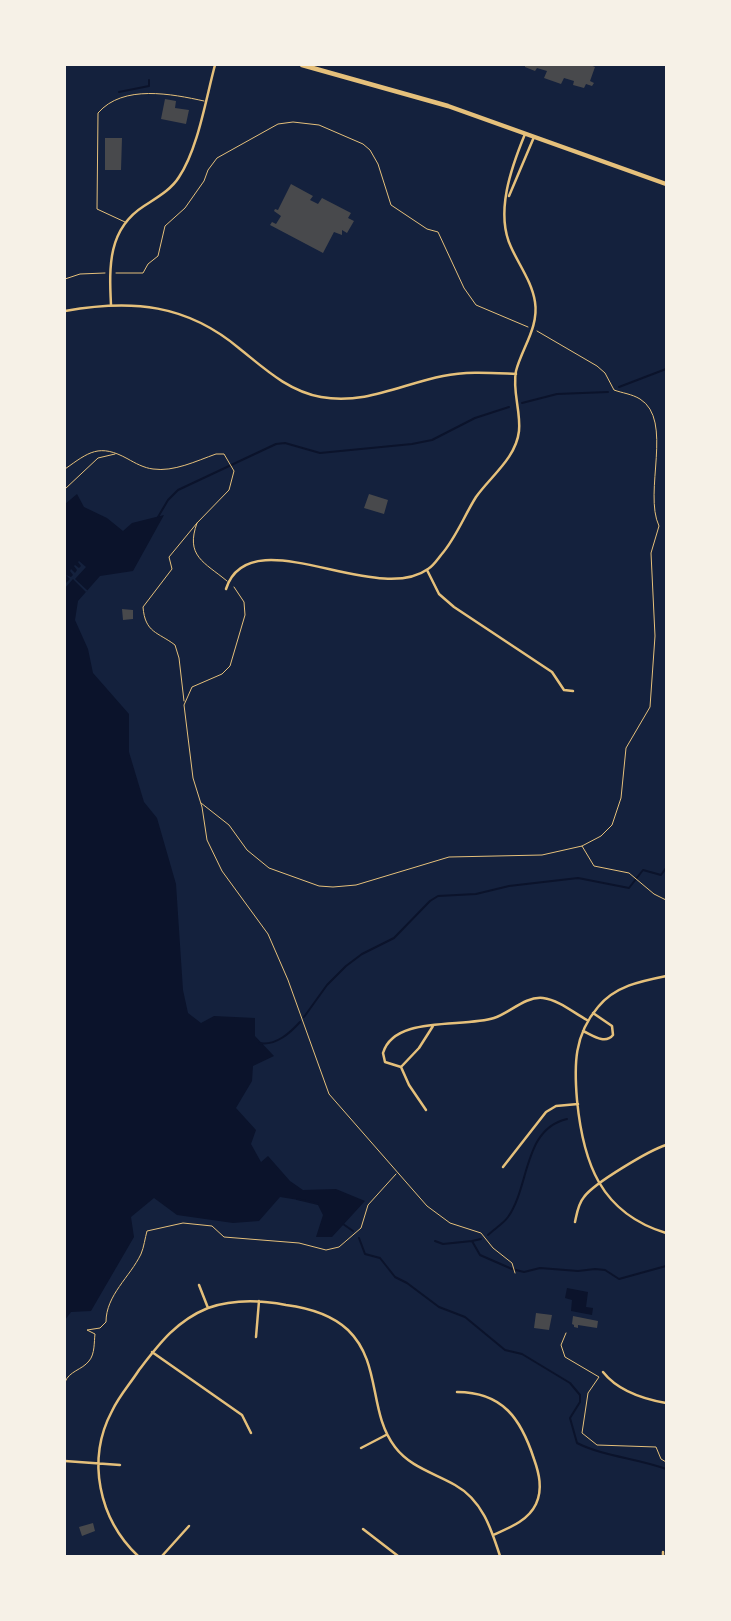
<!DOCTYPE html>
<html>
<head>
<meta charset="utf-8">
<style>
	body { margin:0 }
	#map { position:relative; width:731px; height:1621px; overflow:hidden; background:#14213d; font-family:Mulish,sans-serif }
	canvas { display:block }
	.frame { position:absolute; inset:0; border:66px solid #f6f1e7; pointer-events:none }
</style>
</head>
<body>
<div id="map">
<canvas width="731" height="1621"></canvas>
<div class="frame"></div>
</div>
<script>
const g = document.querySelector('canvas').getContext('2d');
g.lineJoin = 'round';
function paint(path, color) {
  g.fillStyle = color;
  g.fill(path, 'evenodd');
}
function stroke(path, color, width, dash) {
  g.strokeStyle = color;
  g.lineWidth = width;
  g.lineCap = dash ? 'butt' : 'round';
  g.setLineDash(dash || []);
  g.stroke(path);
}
paint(new Path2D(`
	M77,494L84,507L107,518L123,531L132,523L164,515L133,571L100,576L78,601L75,620L88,649L93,673L129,714V752L144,802L157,818L176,884L183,990L188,1013L201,1023L214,1016L255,1018V1036L274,1056L253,1066L252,1081L236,1108L256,1130L251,1144L261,1162L268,1156L290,1181L303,1190L336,1189L365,1201L332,1237H316L323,1215L317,1203L280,1197L259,1221L233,1223L177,1215L154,1198L131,1217L134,1237L91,1311L71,1312L65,1320V504Z
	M567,1288L588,1292L586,1307L593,1308L592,1315L571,1311L572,1300L565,1298Z`), '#0b132b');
paint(new Path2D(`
	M79,561L86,567L75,579L88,591L86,592L73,579L65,588V584L70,579L66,575L71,577L73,575L70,571L71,569L75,573L77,570L74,566L75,565L79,568L81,566L78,562Z`), '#14213d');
stroke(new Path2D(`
	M119,92L149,86V80
	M619,387L666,369
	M522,403L557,394L608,392
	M158,517L168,500L178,490L276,444L285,443L320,453L412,444L432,440L475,418L509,407
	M304,1017L327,985L346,966L362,954L394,938L430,901L438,896L476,894L509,886L578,878L629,888L643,870L661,875L666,868
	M259,1043C276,1046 290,1033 300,1022
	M297,1199L318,1204
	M343,1224L353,1231
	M488,1235C494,1229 503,1224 508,1217C530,1186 523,1129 567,1119
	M359,1238L365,1254L380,1258L395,1277L407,1283L439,1307L465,1317L505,1350L522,1354L570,1383L580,1395V1402L570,1418L577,1443C605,1457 637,1458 666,1469
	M435,1241L443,1244L472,1241L480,1255L512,1269L524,1272L540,1268L578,1271L595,1269L605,1270L619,1279L666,1266
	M472,1241L481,1239`), '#0b132b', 2);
paint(new Path2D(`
	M525,65H590L595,67L590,81L594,83L592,86L586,84L584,88L573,85L574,81L564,78L561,84L544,78L547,71L537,68L535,71L525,67Z
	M165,99L176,101L175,108L189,110L186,124L161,119Z
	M105,138H122L121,170H105Z
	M291,184L313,196L310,200L318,204L322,198L351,213L348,218L354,221L347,233L342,230V235L334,232L323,253L270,225L272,222L276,224L281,216L274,211L275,209L278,210Z
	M369,494L388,500L384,514L364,508Z
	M122,609L133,610V619L123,620Z
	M536,1313L552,1315L549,1330L534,1328Z
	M573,1316L598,1321L597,1328L578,1325V1328L574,1327V1325L572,1324Z
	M93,1523L95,1531L82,1536L79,1527Z`), '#48494c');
stroke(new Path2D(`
	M116,273H143L148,264L158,256L165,226L185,208L204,181L208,170L217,158L278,124L293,122L319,125L363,144L370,150L378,164L391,205L427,229L438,232L464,288L476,305L528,327
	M65,279L80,274L105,273
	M537,331L597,366L605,373L614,390C622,393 632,394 640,399C674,420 643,492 659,526L651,553L655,636L650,707L626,748L621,798L612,825L601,836L582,846
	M65,469C89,452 99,443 128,459C135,463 144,468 153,469C174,472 196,461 216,454H224L234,471L229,490L197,523L169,557L172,569L143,607C145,633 158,632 175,645L179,658L184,701
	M65,489L98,458L115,454
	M197,523C185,556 204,562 227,581
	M234,587L244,602L245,615L230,666L222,674L192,687L184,705L193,778L202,807L207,840L222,871L268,934L288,980L329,1094L427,1206L450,1223L481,1233L493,1248L512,1263L515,1273
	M201,803L229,825L247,850L269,868L319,886L333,887L356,885L449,857L542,855L582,846L594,866L629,873L654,894L666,900
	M566,1333L561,1345L565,1357L599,1377L588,1393L582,1433L597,1445L656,1447L661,1459L666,1462
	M65,1382C69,1371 82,1370 89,1361C95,1354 94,1342 95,1334L87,1330L100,1328L106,1322C106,1295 130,1277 141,1254C144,1247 145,1238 147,1231L183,1223L212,1226L224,1237L299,1243L326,1250L339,1247L361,1228L368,1205L396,1174`), '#e5c07b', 1);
stroke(new Path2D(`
	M125,222L97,209L98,113C123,84 172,94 204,101`), '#e5c07b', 1);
stroke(new Path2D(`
	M509,196L534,137
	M111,305C109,266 108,229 144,206C156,198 171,190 179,177C198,149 206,98 215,65
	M65,311C132,299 187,304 240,349C265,369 288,391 321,397C365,405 402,384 443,376C467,371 492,373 516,374
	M427,570L439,594L454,607L552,672L564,690L573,691
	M226,589C249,517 376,607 428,569C433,566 437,560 441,555C456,538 464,516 476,497C491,476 516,458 519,431C521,411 512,391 516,371C522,348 539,327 535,302C532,282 519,265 511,247C495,213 511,168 525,134
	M666,976C641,981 615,986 598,1007C574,1035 574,1065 577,1100C583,1162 600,1213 666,1233
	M433,1026L419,1048L401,1067L385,1062L383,1053C394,1015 463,1028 494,1018C510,1013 525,996 543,998C559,1000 574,1013 587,1020
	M583,1031C592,1035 605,1045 613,1035L612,1026L593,1013
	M401,1067L409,1085L426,1110
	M503,1167L546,1112L556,1106L578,1104
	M575,1222C577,1213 578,1204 584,1197C594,1183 650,1150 666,1145
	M199,1285L208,1308
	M256,1337L259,1301
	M152,1352L242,1415L251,1433
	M603,1372C618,1391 643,1399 666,1403
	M457,1392C503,1392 521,1419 534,1459C539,1473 543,1489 536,1504C528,1521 509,1528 493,1535
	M361,1448L386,1435
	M65,1461L120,1465
	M363,1529L398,1556
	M138,1556C99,1519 86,1460 112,1411C119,1396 130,1384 139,1370C159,1344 176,1321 208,1308C234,1299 260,1300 286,1305C309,1308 331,1314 348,1330C382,1363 368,1412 395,1447C410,1467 434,1473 455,1485C482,1500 491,1528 500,1556
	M162,1556L189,1526
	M663,1556V1552`), '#e5c07b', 2.5);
stroke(new Path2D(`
	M302,65L448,106L666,184`), '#e5c07b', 4.5);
</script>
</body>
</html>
